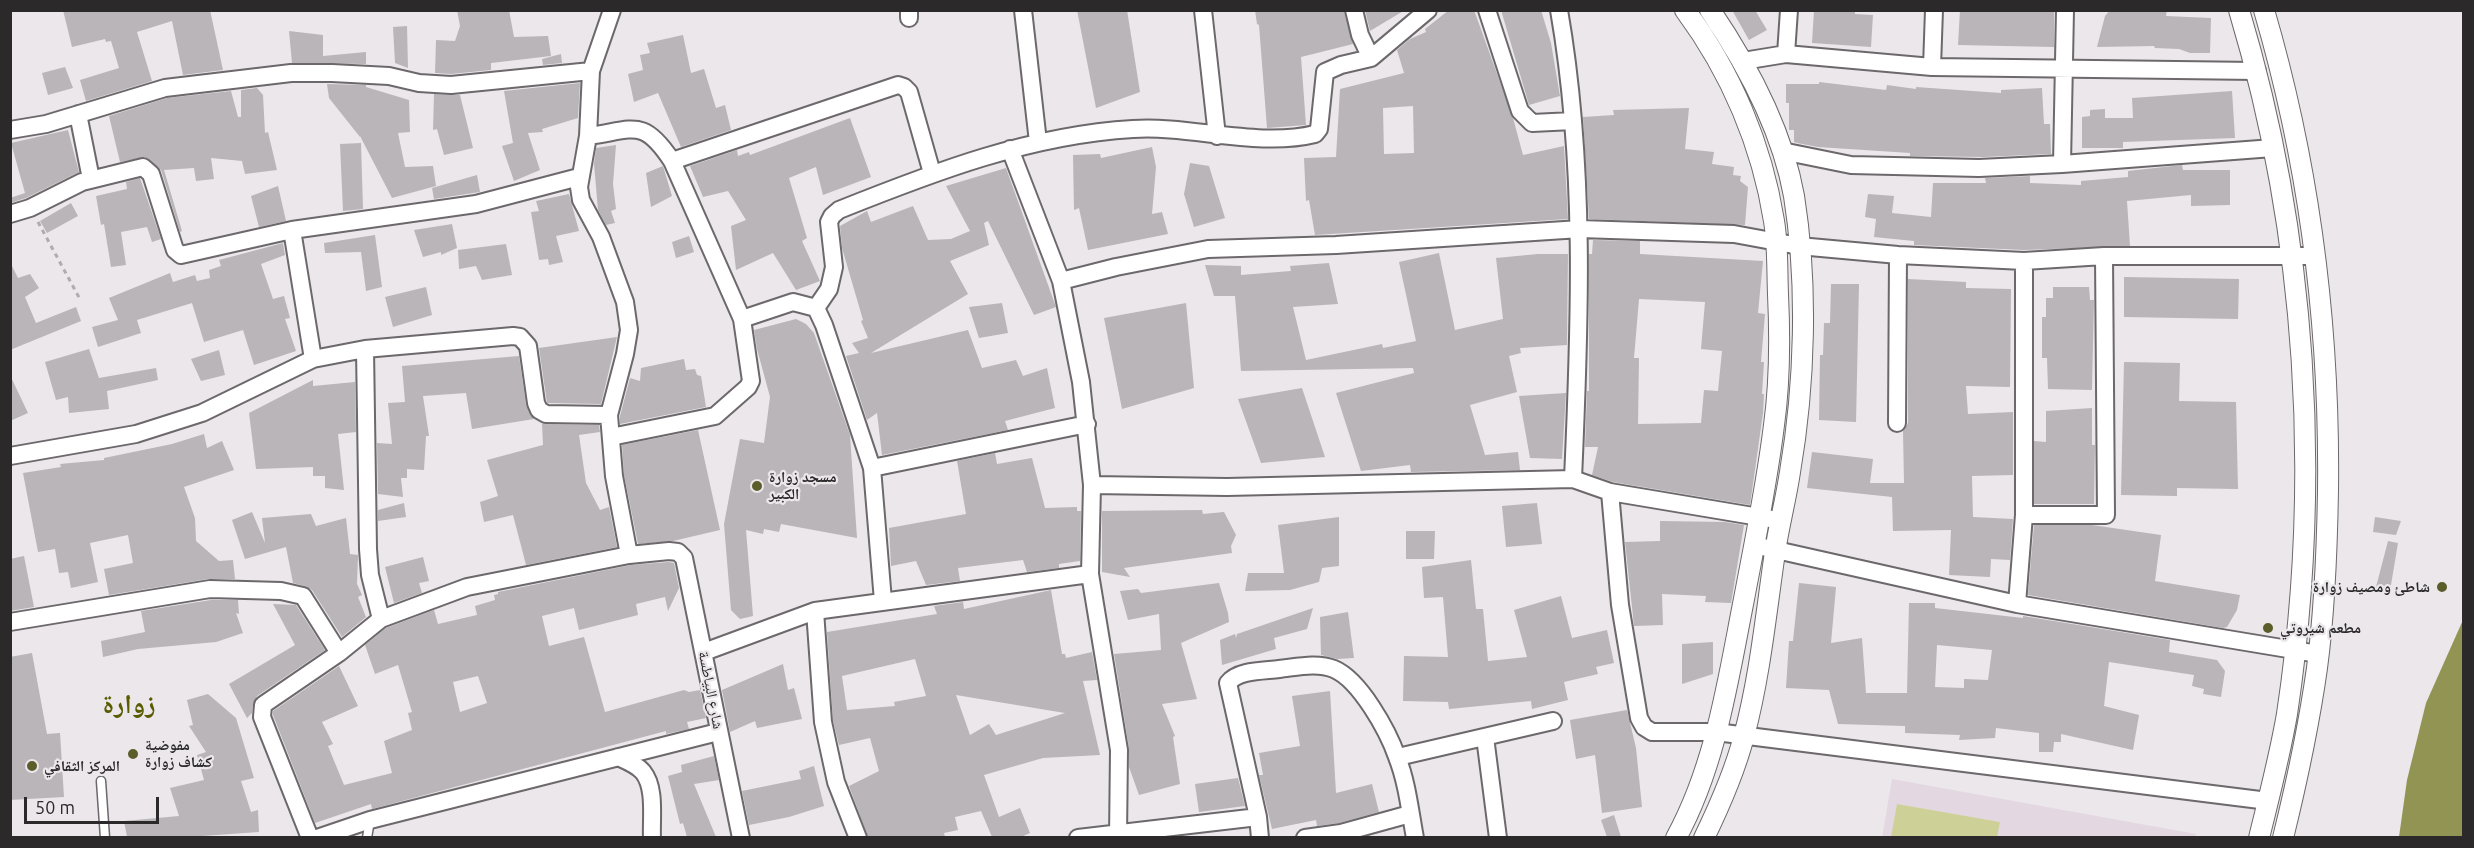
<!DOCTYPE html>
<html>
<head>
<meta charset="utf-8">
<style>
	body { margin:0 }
	#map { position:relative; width:2474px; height:848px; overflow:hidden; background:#ebe7eb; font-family:Ubuntu,sans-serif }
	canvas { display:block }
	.frame { position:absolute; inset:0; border:12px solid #2b292a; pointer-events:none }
	.scale { position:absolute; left:24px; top:797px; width:135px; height:27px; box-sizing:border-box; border:3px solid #2b292a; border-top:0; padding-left:8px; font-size:18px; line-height:21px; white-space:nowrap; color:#2b292a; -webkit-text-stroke:4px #ebe7eb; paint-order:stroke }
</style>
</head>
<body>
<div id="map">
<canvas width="2474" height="848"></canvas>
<div class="frame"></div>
<div class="scale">50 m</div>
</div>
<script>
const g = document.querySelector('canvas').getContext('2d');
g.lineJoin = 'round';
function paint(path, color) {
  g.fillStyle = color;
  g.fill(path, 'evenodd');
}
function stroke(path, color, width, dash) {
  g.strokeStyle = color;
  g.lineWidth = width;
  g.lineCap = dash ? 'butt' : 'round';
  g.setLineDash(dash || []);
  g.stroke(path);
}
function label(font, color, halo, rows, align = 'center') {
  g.font = font + ' Ubuntu,"Noto Naskh Arabic",sans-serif';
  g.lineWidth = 4.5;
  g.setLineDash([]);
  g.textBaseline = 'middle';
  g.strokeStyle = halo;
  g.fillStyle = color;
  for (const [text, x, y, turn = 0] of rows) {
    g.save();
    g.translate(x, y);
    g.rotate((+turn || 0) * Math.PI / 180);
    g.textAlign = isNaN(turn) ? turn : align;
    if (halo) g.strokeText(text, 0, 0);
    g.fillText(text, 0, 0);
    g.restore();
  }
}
paint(new Path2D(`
	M1892,779L2196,834L2195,838H1882Z`), '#e3d8e1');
paint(new Path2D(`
	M1897,804L2000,822L1997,837H1891Z`), '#ced197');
paint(new Path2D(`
	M2463,620V837H2399L2407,780L2426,703Z`), '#919453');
paint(new Path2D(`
	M63,10H210L223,70L183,75L172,21L137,32L152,81L86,101L80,80L119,68L111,41L106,42L105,39L72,47Z
	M457,10H509L514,37L548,36L551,56L491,63V70L451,74L435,73L436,40L455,41L460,26Z
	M1077,10H1127L1140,92L1096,108Z
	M1255,10H1344L1353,44L1301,57L1306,125L1267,128L1259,25L1257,24Z
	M1365,10H1405L1370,31Z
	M1449,10H1474L1513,118L1523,155L1564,146L1568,219L1315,235L1309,200L1306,201L1304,158L1336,157L1340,89L1404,73L1397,50L1410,39L1426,32L1425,29ZM1413,106L1414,153L1384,154L1383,108Z
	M1501,10H1541L1551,43L1560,96L1529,105Z
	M1732,10H1755L1767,30L1749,40Z
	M1814,10H1855V14L1873,15L1871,47L1812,43Z
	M1960,10H2054V47L1958,45Z
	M2110,10H2167L2166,16L2211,18L2210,53H2190L2179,49L2155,48L2154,46L2097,47L2105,16Z
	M407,26L408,68L395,63L393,27Z
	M289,31L323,35V56L366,52V64L292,63Z
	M683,35L691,73L704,69L716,108L725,105L731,130L681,147L658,93L634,102L628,74L643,70L640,55L650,53L647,43Z
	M561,54L562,63L543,65L542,59Z
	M65,67L73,88L48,95L42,73Z
	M1819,82L1886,90L1887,85L1916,89V87L2001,93V90L2042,88L2044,124H2050L2051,154L1984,157L1910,156V153L1818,147L1797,143L1794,142V130H1789V103H1786V84H1819Z
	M580,83L578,118L542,129L543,132L528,133L540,170L514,181L502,146L513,143L504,91Z
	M327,84L366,85V87L409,100L410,132L398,133L405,167L433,166L436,186L392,198L360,136V137L329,98Z
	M257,88L263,95L265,133L268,132L277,170L245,174L242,161L211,158L214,179L196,181L194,168L164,170L182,231L180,232L161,170L145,157L120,162L109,116L167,98L231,91L238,117H241V90Z
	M2232,91L2235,138L2123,142V148H2082V117L2090,116V110L2105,109V118H2133L2132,98Z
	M434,94L460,95L473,148L444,155L437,129L433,130Z
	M1689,108L1685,149L1714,152L1712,164L1734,167L1733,175L1741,176L1740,181L1748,187L1745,225L1589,219L1583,117L1614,115L1613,110Z
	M850,118L871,177L823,195L816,167L789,178L807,238L802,241L820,281L796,290L773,253L736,270L731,226L746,220L728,191L703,197L690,166L737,150L738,156L749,152L750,155Z
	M68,130L79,172L26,198L10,203V198L25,193L11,143Z
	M361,143L363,209L343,211L340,144Z
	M616,145L613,184L616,209L611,211L615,223L606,225L598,210L594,164L596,148Z
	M1152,147L1156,167L1152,214L1162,212L1168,234L1088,250L1079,208L1074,210L1073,155L1100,154L1101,158Z
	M1190,163L1209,166L1225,218L1194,227L1184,194Z
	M2182,165L2183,170H2230V205L2191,206V195L2127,201L2130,246L2024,250L1914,245V241L1874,237L1876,219L1865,217L1868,194L1894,196L1892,213L1931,217L1933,183H1986L1985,178L2030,176V183L2081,185V181L2128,177V171Z
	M663,166L672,196L651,207L646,173Z
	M1006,168L1056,307L1034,315L988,221L984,223L989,245L950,261L968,294L871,353L968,330L982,368L1016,360L1023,376L1047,368L1055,408L1005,421L1008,430L882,455L877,413L867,420L846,356L859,353L852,343L868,338L861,321L863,320L842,248L840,226L867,211L871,222L913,206L928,240L951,239L970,231L946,186Z
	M477,175L480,192L434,199L432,188Z
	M140,178L161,239L152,242L147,227L121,232L126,265L111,267L104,224L101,225L96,196L127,189L126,182Z
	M278,186L286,221L259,227L251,196Z
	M569,194L579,231L556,236L563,262L549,265L548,259L539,260L531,212L539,211L536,201Z
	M71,203L78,216L47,233L40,221Z
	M452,224L457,248L441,255V252L423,257L414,230Z
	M375,235L382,287L366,291L361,252L325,253L324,243Z
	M689,236L694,252L676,258L672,242Z
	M1593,240L1640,241V254L1763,261L1758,313L1765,314L1761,362H1764L1762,394H1764L1763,413L1750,505L1613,482L1592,475L1598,447H1585L1587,391H1589V254H1592ZM1639,299L1705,302L1701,349L1722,351L1718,391L1704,390L1701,423L1638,424L1639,358H1634Z
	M283,243L285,255L261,264L273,299L284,296L290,318L285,319L296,351L254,365L243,330L204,342L192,303L137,320L141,333L98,347L92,327L118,320L109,298L170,273L173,282L195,275L197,281L210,278L209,270L221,266L219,260Z
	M506,244L512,275L482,280L476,266L459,269L458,250Z
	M1439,253L1455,330L1503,319L1496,258L1538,254H1568L1567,345L1520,348L1521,353L1509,356L1517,392L1470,405L1485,455L1518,452L1520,470L1411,472L1410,465L1361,471L1336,393L1414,373L1413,368L1241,371L1235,296H1214L1205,265L1241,266V275L1291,271L1290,266L1329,263L1338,304L1293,307L1306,360L1382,344L1383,348L1416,341L1399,262Z
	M10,262L18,278L30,274L39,288L25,297L36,323L76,307L81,321L10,350Z
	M2124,277L2239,279L2238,319L2124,317Z
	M1908,279L1966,282V288L2011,289L2010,387L1966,386L1968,414L2013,412V475L1972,476L1973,517L2013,519L2010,560L1991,559L1990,577L1949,575L1951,530L1893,531L1892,497L1807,488L1812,452L1873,459L1870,483H1904L1903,431L1908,423Z
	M1831,284H1859L1856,422L1819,420L1820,355H1823L1824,323H1830Z
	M426,287L432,315L393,327L385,297Z
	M2053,287H2089L2090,300H2094L2092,390L2048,389L2047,358H2042V317H2046V298H2053Z
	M1002,303L1008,333L979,338L969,307Z
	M1186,303L1194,388L1122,409L1104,318Z
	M796,319L806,324L814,333L850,435L857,538L781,524L779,532L764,529L763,534L746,530L753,616L740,619L731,610L724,524L740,439L764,443L770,397L757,349L754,330Z
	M617,337L601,404L547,403L539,348Z
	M89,349L99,378L156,368L158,380L107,391L109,409L69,413L68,397L56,400L45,362Z
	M219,350L225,375L201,381L191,359Z
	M519,356L526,405L534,419L472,429L466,393L423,396L429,436H426L424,470L407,469V478H401L403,497L378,494L377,443L392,444L388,403L405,402L402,366Z
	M684,359L686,370L695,369L697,375L701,376L706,407L620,424V416L630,378L640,381L641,368Z
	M2124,362L2180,363L2179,401L2236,402L2238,489L2177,488V496L2121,495Z
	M10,375L28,413L10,421Z
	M313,380V386L355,382L356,432L338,434L344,490L325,488V476H313V467L256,469L249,413Z
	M1302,388L1325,457L1261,463L1238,399Z
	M1566,393L1562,459L1530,458L1519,396Z
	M2092,408V445H2095L2094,504H2034V441L2046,442V411Z
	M542,424L599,425L600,432L579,435L586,483L600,510L609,507L617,547L526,565L513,515L484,522L480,502L498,496L487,460L543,445Z
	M698,430L720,530L673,541L638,544L624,475L622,445Z
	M204,434L207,448L222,441L234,470L184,487L195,518L196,541L219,561L233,560L235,579H208L109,595L104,569L133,563L128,535L90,543L98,582L71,588L68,572L59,573L55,549L38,552L23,473L61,467L60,464L104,460V458L172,444Z
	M995,453L997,464L1032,458L1045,508L1077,507V511H1081L1080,561L1059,564V568L1027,572L1023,560L958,568L960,581L926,585L916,561L891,566L889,528L966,514L957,461Z
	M404,503L406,517L378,521V510Z
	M1537,503L1542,544L1506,547L1502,506Z
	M1202,510L1203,514L1224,512L1236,535L1231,546L1232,553L1124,568L1130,577L1102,572V511Z
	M252,512L265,543L262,518L311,514L316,526L346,518L350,554L358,555L357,584L362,595L358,597L366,617L342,637L312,590L305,586L293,583L286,547L245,559L232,520Z
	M1339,517V566L1322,568L1319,582L1290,590L1245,591L1248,573H1284L1278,525Z
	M2375,517L2401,521L2396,535L2373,532Z
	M1660,521L1725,522L1744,525L1731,603L1705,602L1706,596L1662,594L1663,625L1634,626L1625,542L1660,541Z
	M2034,525H2092L2161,535L2155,581L2240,595L2237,610L2227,627L2223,628L2028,595Z
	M1406,531H1435L1434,559H1406Z
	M2388,541L2398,543L2390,591L2376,587Z
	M24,556L34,607L10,611V559Z
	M423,557L429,581L419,583L422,593L394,603L385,567Z
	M1471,560L1476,609H1483L1488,661L1527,657L1514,610L1561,596L1572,638L1607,630L1614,663L1596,667L1598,674L1564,682L1568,700L1532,709L1531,701L1449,709L1448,702L1403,701L1404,656L1448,657L1443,597L1424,598L1422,567Z
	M669,562L674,563L679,588L668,611L665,597L636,604L638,615L579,630L574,608L542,616L549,646L584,637L605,712L684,690L689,692L700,690L706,718L687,722L689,729L666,734V731L372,809L371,804L315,823L273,715V711L339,666L358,706L322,722L333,744L328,746L344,785L392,773L384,741L412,730L408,713L412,712L398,665L375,674L365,645L386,628L434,610L438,624L477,615L475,606L495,600L494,595L498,594V592L631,565ZM478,676L487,703L460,712L453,682Z
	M1219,583L1228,613L1229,622L1181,643L1197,699L1162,704L1175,736L1173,737L1180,784L1139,795L1129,767V748L1114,654L1161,650L1159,614L1128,620L1120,591L1138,589L1141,593Z
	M1799,583L1836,587L1831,643L1862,638L1866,693H1907L1909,603H1935V608L2023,618V616L2170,640L2169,652L2217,660L2225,671L2221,697L2203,694L2204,689L2192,686L2194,675L2109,662L2104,706L2139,715L2133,750L2061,734V742H2054L2053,752H2039V733L1996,728L1995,738L1959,740L1960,735L1905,733V726L1838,724L1829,690L1786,688L1789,641H1793ZM1937,645L1992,650L1988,680L1964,679V688L1935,687Z
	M1051,590L1062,654H1065L1066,658L1092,652L1097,680L1083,681L1100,755L1043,758L984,775L999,817L1020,808L1030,833L1021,837H992L981,811L955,817L958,830L944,833L945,837H868L849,786L879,771L870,738L839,745L833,721L827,632L937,614L934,606L963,602L964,609ZM915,659L926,696L894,702L895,706L847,710L842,676ZM956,695L980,699L1065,713L996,735L989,724L970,735Z
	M211,600H238L239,614L236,613L243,633L216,642L138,649L103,657L101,641L145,632L141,611Z
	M273,604L296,605L325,650L257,696L253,704L252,713L247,718L229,684L295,645Z
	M1313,608L1307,629L1274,638L1276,649L1222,665L1220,640L1235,634L1236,638L1237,634Z
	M1348,612L1354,658L1337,659L1321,655L1320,617Z
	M1713,642V674L1682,684V644Z
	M32,653L47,734L60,733L64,797L10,800V657Z
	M783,664L788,690L794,688L802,719L757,728L755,721L730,732L722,690Z
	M1330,691L1336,793L1372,784L1379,812L1339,823L1317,826L1316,820L1272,829L1259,775H1263L1259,753L1300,746L1292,696Z
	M208,694L236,718L254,778L241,781L251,812L258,810L259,832L188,837H127L124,821L179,816L170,788L204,780L197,755L206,752L189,726L193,725L187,700Z
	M1627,710L1636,748L1642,807L1602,813L1595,755L1576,759L1570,720Z
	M714,756L719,780L694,784L716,837H687L683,823L680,824L668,776L682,772L681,765Z
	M814,766L824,806L789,817L749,825L742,791L801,779L799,771Z
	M1238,778L1245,806L1199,812L1195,784Z
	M1614,815L1621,837H1607L1601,820Z`), '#b9b5b9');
const service = new Path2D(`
	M101,781L105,838
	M367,838L370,820`);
const minor = new Path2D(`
	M612,10L591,71L588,136L579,187L581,200L601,237L625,302L629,330L625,354L609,415L614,476L629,555
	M909,10V18
	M1023,10L1038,142
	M1203,10L1217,136
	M1354,10L1360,35L1371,58
	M1487,10L1520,111L1532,123L1573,121
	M1559,10C1586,165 1580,323 1573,479
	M1786,54L1789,10
	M1743,61L1786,54L1932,67L2257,71
	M1932,67L1934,10
	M78,114L91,179
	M10,130L46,124L165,88L291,73H332L389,76L419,83L451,85L591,71
	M588,136C634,130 643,117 672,161L898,85L904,87L909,92L932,173
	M1010,149L1061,281L1081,382L1092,485L1090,574L1119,750L1118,838
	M1782,151L1851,165L1979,168L2062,164L2273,148
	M672,161L742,319L793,302L816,308L824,325L872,468L883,601
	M2062,164L2065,10
	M10,214L30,208L82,182L143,167L151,174L175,250L181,255L292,230L476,204L579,177
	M292,230L313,359
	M1061,281L1116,267L1208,249L1336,245L1580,229L1734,234L1799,246L1898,255L2024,261L2104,256H2314
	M816,308L829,289L834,267L829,222L832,216L839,210C934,172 1030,135 1133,129C1190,125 1258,148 1315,134L1319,129L1325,72L1341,65L1371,58L1428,10
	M365,349L368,549L370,575L381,619
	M1897,423L1898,255
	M611,437L715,416L748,387L751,381L742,319
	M10,456L136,434L202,413L313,359L365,349L513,336L520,337L528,346L536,403L539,410L546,414L609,415
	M872,468L1087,424
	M1092,485L1227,487L1573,479L1610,492L1771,519
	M1610,492L1620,605L1639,718L1644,727L1652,732H1716L2268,801
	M2024,515H2106L2104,256
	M1754,545L2017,604L2318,654
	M2017,604L2024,515V261
	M815,611L823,722L836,782L858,838
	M10,622L210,589L281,591L303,596L339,653
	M704,652L815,611L1090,574
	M1485,737L1498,838
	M618,757C627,761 637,765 643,772C656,788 651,818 652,838
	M1398,757L1553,721
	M310,838L262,717L263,705L339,653L381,619L467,587L629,555L669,551L678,552L684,558L741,838
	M317,838L370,820L718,732
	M1078,838L1258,817
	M1260,838L1258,817L1228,683C1238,670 1264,671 1279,669C1297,667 1317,662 1334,669C1360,680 1388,731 1397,757C1407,782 1410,811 1415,838
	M1305,838L1341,833L1410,814`);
const tertiary = new Path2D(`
	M2239,10C2307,237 2322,480 2287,714C2280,755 2269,797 2259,838
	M2264,10C2310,167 2330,329 2328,491C2327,550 2325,609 2317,668C2309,725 2297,781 2283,838
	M1676,838C1716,765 1728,680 1744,599C1755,541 1767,483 1774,425C1780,382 1780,337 1778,294C1777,270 1778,245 1774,221C1762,145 1731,72 1685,10
	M1704,838C1720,805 1735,771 1744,736C1760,676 1766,614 1775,552C1779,525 1786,499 1790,472C1805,384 1808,284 1794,196C1782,129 1748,66 1710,10`);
stroke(service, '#6c686b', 11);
stroke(minor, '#6c686b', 20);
stroke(tertiary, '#6c686b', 22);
stroke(new Path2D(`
	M38,222L81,301`), '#afabae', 3, [4.5, 4.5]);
stroke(service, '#fff', 8);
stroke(minor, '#fff', 16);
stroke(tertiary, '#fff', 20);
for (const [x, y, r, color] of [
	[757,486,6,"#5b5d2a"],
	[2442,587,6,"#5b5d2a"],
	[2268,628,6,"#5b5d2a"],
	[133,754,6,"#5b5d2a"],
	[32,766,6,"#5b5d2a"]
]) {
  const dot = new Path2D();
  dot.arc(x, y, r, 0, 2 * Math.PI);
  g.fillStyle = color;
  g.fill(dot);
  stroke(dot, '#ebe7eb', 2);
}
label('bold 15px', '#2b292a', '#ebe7eb', [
	["مسجد زوارة",769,477],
	["الكبير",769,494],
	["شاطئ ومصيف زوارة",2430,587,"right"],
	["مطعم شيروتي",2280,628],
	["مفوضية",145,745],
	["كشاف زوارة",145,762],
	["المركز الثقافي",44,766]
], 'left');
label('15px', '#2b292a', '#ebe7eb', [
	["شارع البياطسة",711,690,79]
]);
label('bold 27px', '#5a5c00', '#ebe7eb', [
	["زوارة",129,704]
]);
</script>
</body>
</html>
